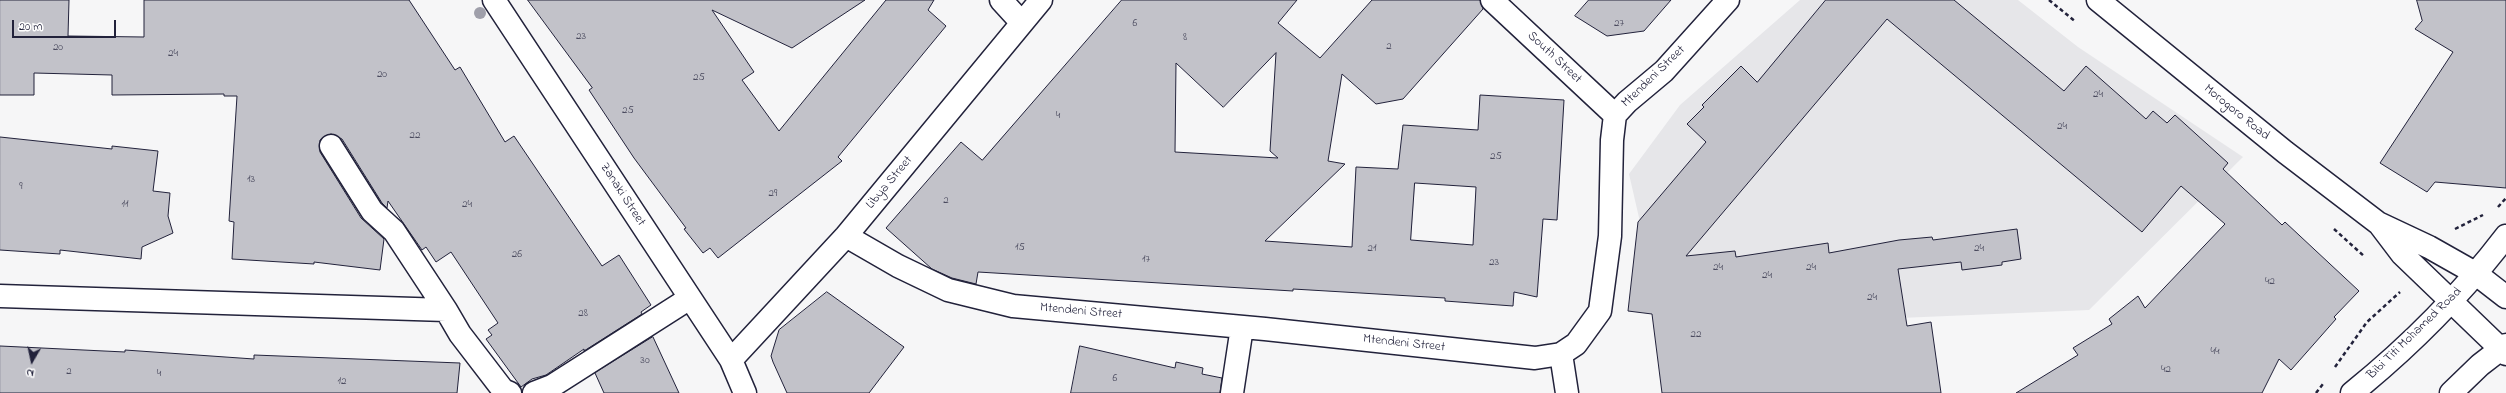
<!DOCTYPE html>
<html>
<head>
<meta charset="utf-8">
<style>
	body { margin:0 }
	#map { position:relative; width:2506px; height:393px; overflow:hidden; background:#f6f6f7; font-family:"Indie Flower",sans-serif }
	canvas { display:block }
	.north { position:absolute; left:12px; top:341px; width:40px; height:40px; -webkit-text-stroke:3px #fff; paint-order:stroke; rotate:189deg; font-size:11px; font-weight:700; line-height:16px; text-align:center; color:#22223b }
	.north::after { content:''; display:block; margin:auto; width:14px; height:18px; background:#22223b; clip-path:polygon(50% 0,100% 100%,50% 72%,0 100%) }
	.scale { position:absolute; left:12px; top:20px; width:104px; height:18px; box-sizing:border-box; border:2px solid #22223b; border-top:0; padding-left:5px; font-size:12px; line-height:14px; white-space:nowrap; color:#22223b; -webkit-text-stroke:3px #fff; paint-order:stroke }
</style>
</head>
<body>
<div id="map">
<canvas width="2506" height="393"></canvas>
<div class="north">N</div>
<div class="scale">20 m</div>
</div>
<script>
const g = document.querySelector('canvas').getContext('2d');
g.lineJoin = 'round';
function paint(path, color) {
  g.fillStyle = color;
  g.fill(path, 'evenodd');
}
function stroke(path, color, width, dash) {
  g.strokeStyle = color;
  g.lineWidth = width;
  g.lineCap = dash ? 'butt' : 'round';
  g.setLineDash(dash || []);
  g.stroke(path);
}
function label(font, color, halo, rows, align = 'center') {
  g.font = font + ' "Indie Flower",sans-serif';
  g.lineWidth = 3;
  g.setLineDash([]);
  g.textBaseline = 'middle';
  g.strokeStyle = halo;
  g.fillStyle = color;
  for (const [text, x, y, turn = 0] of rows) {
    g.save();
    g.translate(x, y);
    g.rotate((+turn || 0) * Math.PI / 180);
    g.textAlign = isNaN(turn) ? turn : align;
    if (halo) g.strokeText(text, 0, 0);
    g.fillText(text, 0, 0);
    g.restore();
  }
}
paint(new Path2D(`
	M1800,0H2018L2078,47L2243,157L2089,310L1900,318L1721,306L1640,222L1629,174L1680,105Z`), '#e6e6e9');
const building = new Path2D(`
	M0,0H69L68,36L144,37V0H409L455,70L460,67L505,142L514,136L602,266L619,255L651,305L641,312L642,314L584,351V349L546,375L532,379L521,387L486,339L492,335L488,330L498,323L451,252L436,262L426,247L422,250L388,201L387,208L382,203L342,139L331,134L320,140V152L361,218L384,239L380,270L314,262V264L232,259L234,222L229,221L237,96H224V94L112,95V75L34,73V95H0Z
	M528,0H865L792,48L712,10L754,72L742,80L779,131L886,0H934L928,10L946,26L838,157L842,161L718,258L710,248L703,253L684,229L686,228L634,158L589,90L592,88Z
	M1122,0H1297L1278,23L1320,58L1372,0H1480L1483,9L1403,99L1376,104L1342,74L1328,161L1345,164L1265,241L1352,247L1356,167L1398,169L1403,125L1478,130L1480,95L1564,100L1557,220L1543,219L1537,297L1514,292L1513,306L1445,301V298L1293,289V291L1226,287L978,272L976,284L952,278L932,269L886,228L961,142L982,160ZM1276,53L1270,151L1278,158L1175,152L1176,63L1223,107ZM1415,183L1476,187L1473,245L1411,240Z
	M1589,0H1671L1644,31L1607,36L1575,16Z
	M1826,0H1954L2064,91L2086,66L2146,119L2153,111L2167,123L2175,115L2228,163L2223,169L2282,225L2285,222L2359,291L2334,317L2336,319L2291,370L2279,359L2262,393H2016L2078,355L2073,348L2112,324L2109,319L2138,296L2145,308L2225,224L2181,186L2142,232L1887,19L1686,256L1735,251L1736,257L1828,243L1829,253L1899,240L1932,237L1933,240L2017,229L2021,259L2002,262V265L1962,270L1961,262L1898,269L1907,326L1931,322L1941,393H1662L1652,314L1628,311L1638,222L1706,142L1687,124L1704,107L1702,105L1741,66L1757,82Z
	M2417,0H2506V188L2435,182L2427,192L2380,163L2453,52L2415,29L2422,21Z
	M0,137L112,149V146L158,151L153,191L170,193L168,216L173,233L142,247L141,259L60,250V254L0,250Z
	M827,292L904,347L869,393H787L773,362L771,356L779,330Z
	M653,337L679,393H604L595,373Z
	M0,346L125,352V350L254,359V355L460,363L457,393H0Z
	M1080,346L1175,368L1176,362L1203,368L1202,374L1222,378L1220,393H1071Z`);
paint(building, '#c2c2c9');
stroke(building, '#22223b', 1);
const minor = new Path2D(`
	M494,0L731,360L745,393
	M1001,0L1022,23
	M1492,0L1615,115
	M2098,0L2285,152L2378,223L2429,247L2475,273L2506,297
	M331,146L372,211L394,231L446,310
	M2380,225L2402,254L2506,354
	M846,236L898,266L948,290L1013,306L1265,329L1535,358L1561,354L1576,344L1600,311L1610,236L1612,140L1615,115L1627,102L1664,71L1728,0
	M0,296L446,310L460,334L503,390L510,393
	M1561,354L1567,393
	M731,360L846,236L1041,0
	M534,393L552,386L690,298
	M1232,393L1242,327`);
const highway = new Path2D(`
	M2352,393C2409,347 2461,295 2506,236
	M2451,393L2480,365L2506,345`);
stroke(minor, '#22223b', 25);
stroke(highway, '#22223b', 25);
stroke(new Path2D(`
	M2049,0L2076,22
	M2498,207L2506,198
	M2334,229L2365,257
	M2455,229L2483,215
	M2335,367L2367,322L2400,292
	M2316,393L2323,384`), '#22223b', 2.5, [4, 3]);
stroke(minor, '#fff', 22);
stroke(highway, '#fff', 22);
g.fillStyle = '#9f9faa';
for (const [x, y] of [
	[480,13]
]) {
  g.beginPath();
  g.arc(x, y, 6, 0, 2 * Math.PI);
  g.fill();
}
label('11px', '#4a4a5e', null, [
	["6",1135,24],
	["27",1619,24],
	["23",581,37],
	["8",1185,38],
	["2",1389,47],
	["20",58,48],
	["24",173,54],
	["20",382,75],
	["25",699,78],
	["24",2098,95],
	["25",628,111],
	["4",1058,116],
	["24",2062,127],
	["22",415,136],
	["25",1496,157],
	["13",251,180],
	["9",21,187],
	["29",773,194],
	["2",946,201],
	["11",125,205],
	["24",467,205],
	["15",1020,248],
	["21",1372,249],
	["24",1979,249],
	["26",517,255],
	["17",1146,260],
	["23",1494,263],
	["24",1718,268],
	["24",1811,268],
	["24",1767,276],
	["42",2270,282],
	["24",1872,298],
	["28",583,314],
	["22",1696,335],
	["44",2215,352],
	["30",645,361],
	["42",2166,370],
	["2",69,372],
	["4",159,374],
	["6",1115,379],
	["12",342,382]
]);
label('13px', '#22223b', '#fff', [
	["South Street",1554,58,43],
	["Mtendeni Street",1654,77,-44],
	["Morogoro Road",2236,113,39],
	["Libya Street",890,183,-50],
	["Zanaki Street",622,195,57],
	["Mtendeni Street",1081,312,5],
	["Bibi Titi Mohamed Road",2415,334,-44],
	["Mtendeni Street",1404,344,6]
]);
</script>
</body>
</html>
